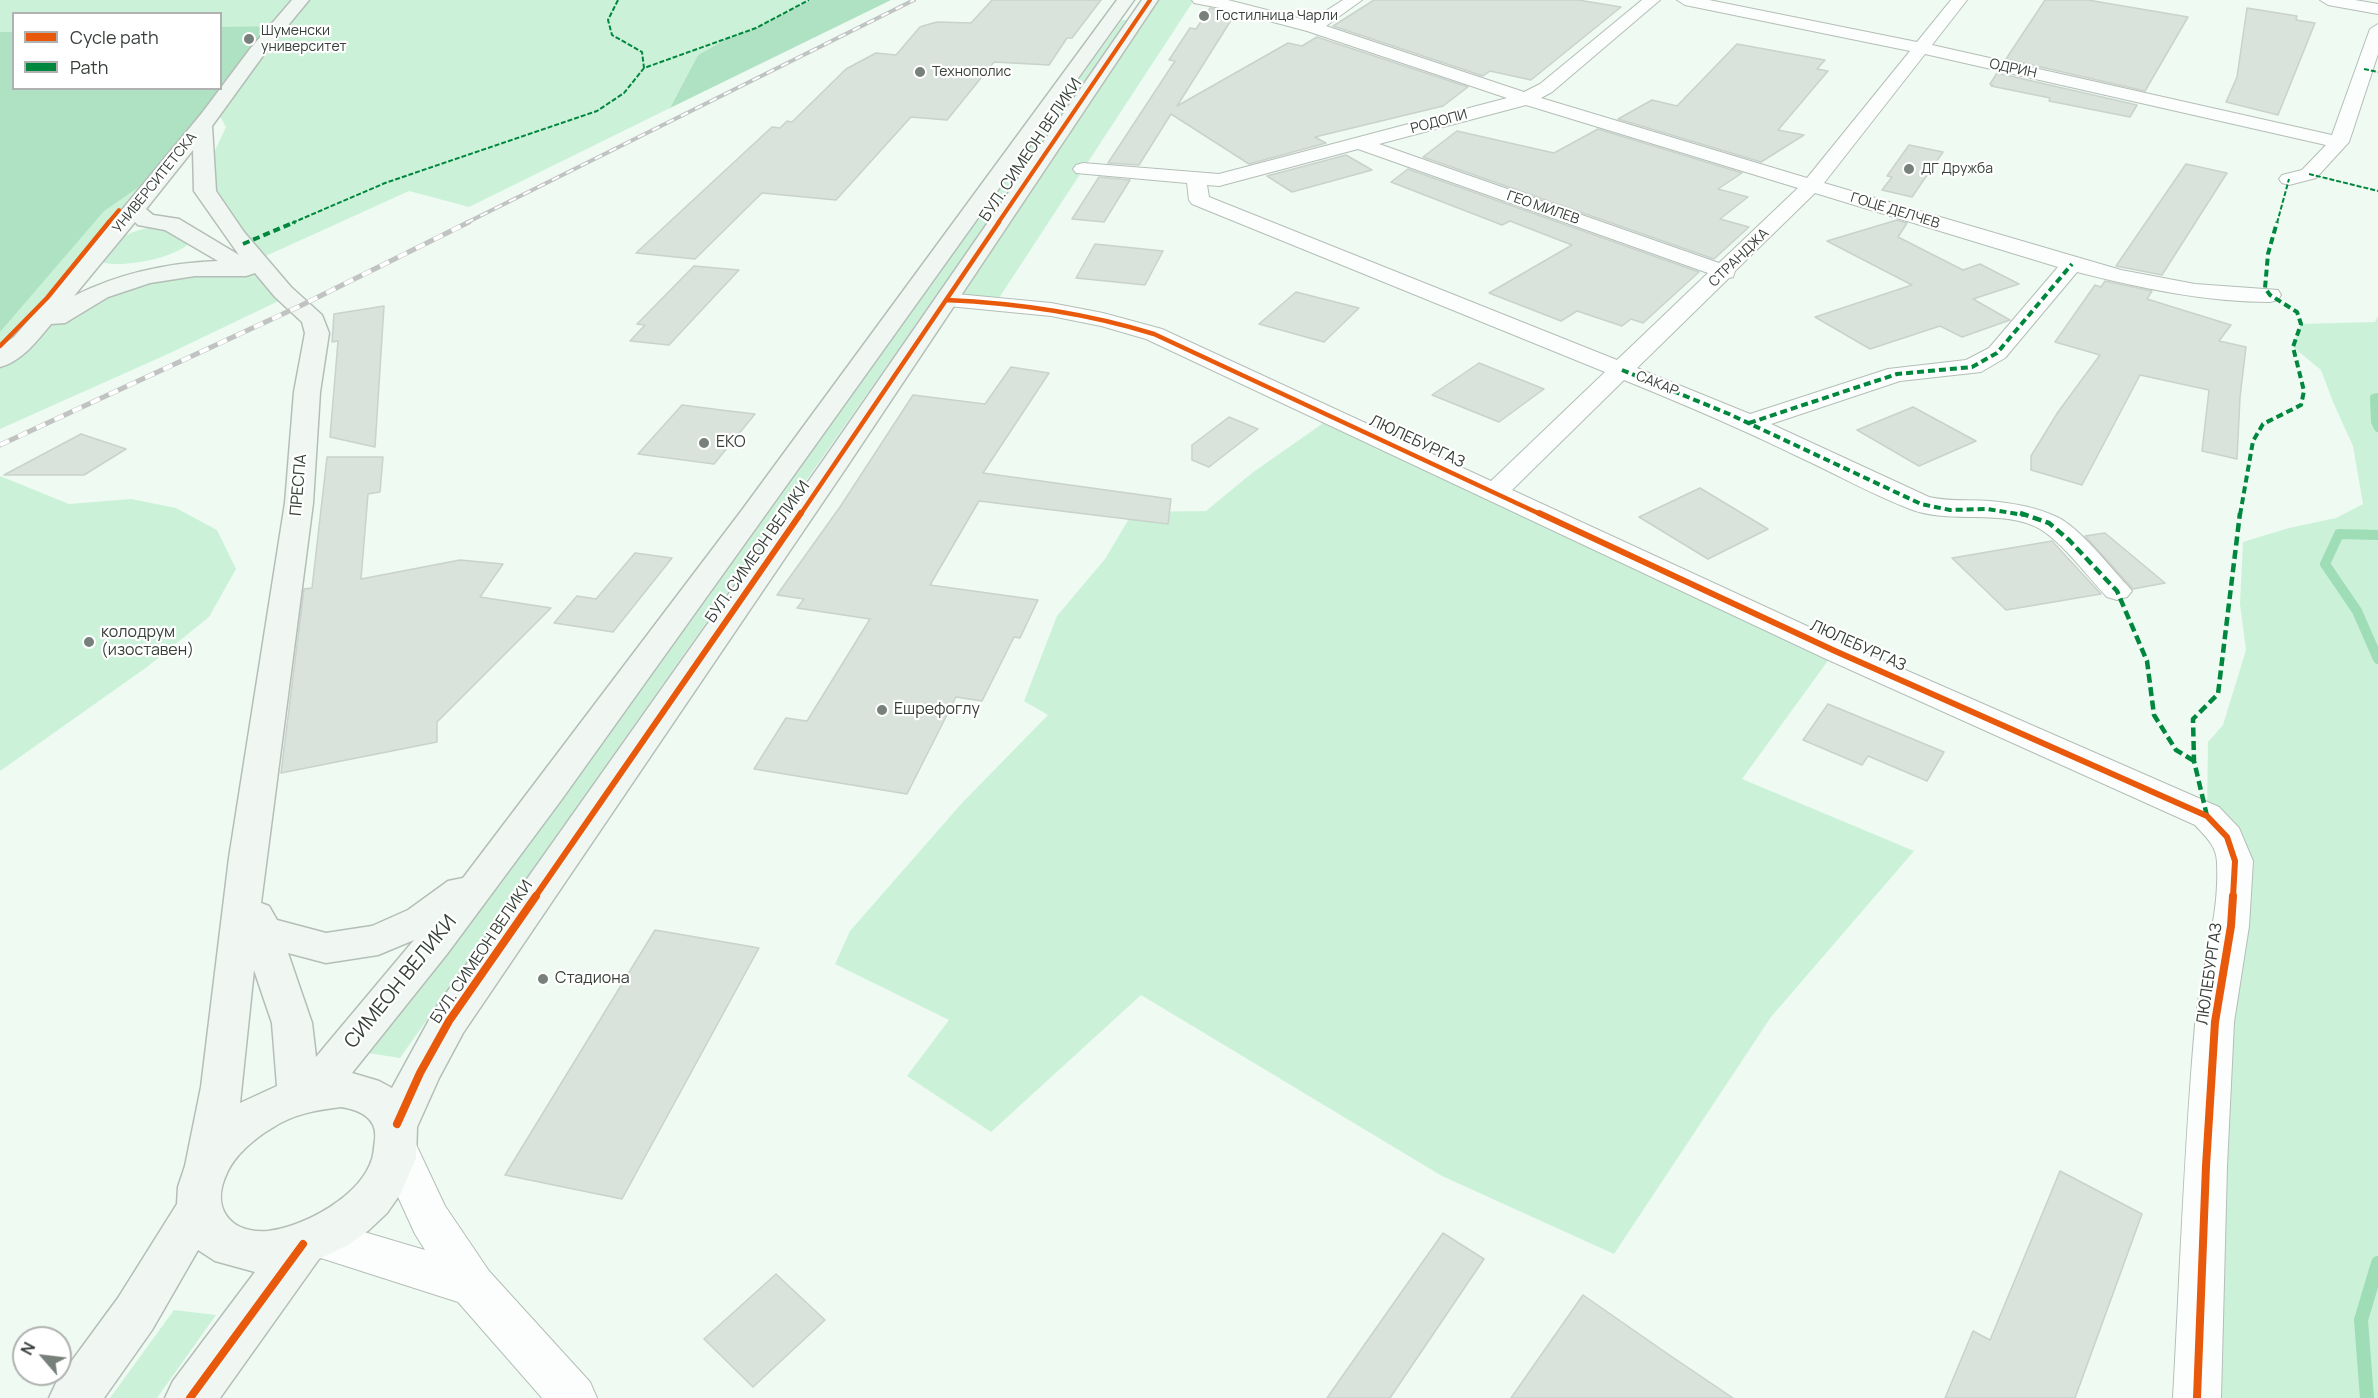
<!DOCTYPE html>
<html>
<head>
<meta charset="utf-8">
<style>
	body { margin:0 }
	#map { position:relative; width:2378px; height:1398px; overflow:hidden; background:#eefaf2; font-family:Manrope,sans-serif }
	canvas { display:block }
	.legend { position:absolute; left:12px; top:12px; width:210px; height:78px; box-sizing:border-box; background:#fff; border:2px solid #afb2b0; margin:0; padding:8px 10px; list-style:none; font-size:18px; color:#373f39 }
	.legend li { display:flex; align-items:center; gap:12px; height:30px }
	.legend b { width:30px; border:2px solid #afb2b0 }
	.north { position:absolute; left:12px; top:1326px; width:60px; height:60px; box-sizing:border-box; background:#fff; border:2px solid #afb2b0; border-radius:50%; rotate:298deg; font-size:16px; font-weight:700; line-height:24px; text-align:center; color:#373f39 }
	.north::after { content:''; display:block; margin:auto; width:21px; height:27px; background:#77807a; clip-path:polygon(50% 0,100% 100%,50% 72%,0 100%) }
</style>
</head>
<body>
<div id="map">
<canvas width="2378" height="1398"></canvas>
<ul class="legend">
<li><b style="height:8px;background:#e8590c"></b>Cycle path</li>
<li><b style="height:8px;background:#00873e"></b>Path</li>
</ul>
<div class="north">N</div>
</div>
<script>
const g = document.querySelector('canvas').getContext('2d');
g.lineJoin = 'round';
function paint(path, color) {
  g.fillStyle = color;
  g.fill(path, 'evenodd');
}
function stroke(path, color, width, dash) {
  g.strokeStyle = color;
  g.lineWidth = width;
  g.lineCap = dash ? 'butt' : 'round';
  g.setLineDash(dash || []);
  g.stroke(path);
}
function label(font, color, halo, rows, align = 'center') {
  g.font = font + ' Manrope,sans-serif';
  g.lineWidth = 4.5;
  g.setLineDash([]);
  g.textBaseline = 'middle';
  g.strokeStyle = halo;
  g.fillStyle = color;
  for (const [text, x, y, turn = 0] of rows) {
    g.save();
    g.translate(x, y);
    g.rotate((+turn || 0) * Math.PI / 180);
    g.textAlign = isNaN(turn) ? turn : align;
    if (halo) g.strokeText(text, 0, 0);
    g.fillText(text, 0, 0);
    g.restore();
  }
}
paint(new Path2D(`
	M0,0H811L756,28L726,39L698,55L670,108L469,207L409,191L257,260L289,296L170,353L0,429ZM14,14H220V88H14ZM215,108L226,127L203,176L256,260L96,294L25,339Z
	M1150,0H1194L997,301L946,300Z
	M1122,20H1130L400,1058L368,1053Z
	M158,226L191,241C179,258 117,270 99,261C121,236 125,232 158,226Z
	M2378,316V1398H2197L2235,861L2207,816L2208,742L2223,725L2246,650L2240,604L2243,542L2289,528L2336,518L2363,504L2353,446L2333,402L2321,370L2293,347L2301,324L2375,322Z
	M1332,417L1835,651L1742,779L1914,851L1771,1017L1614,1254L1442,1176L1141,995L991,1132L907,1076L949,1020L835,964L850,931L962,803L1048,715L1024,701L1057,616L1105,559L1133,512L1206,511L1252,473Z
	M0,476L69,504L131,499L176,508L217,530L236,569L209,617L147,667L0,771Z
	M174,1310L216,1315L157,1398H110Z`), '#cbf2d9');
paint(new Path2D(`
	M811,0H891L670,108L698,55L726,39L756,28Z
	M280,26L168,167L104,211L0,332V32H13L14,88H220L221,27Z`), '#aee2c2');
stroke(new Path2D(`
	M2378,397L2374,398L2375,422L2378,428`), '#9eddb6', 8);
stroke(new Path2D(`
	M2378,535L2339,534L2325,564L2357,611L2378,659`), '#9eddb6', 10);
stroke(new Path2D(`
	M2367,1398L2361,1320L2378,1263`), '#9eddb6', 14);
const building = new Path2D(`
	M992,0H1101L1072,38H1067L1049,65L994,62L947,120L911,117L836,200L762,193L695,259L636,253L772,127L780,128L787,121L792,122L846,69L876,53L896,55L920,27L926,25L937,22L971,23Z
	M1374,0H1578L1621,7L1531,80L1490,71L1483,76L1333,26Z
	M2045,0H2088L2188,17L2145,91L2006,59Z
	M1210,8L1235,14L1177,106L1288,43L1302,46L1317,37L1468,87L1443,106L1315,137L1326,143L1249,164L1171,114L1139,165L1108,163L1175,61L1169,60L1190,28L1196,29Z
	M2247,8L2297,16L2296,20L2315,23L2278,115L2226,102L2237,77Z
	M1737,44L1825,60L1817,69L1828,71L1778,130L1804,135L1761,162L1618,119L1652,100L1677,106Z
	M1997,73L2137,105L2130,117L2049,101L2050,98L1991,86L1993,85L1990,84Z
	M1598,129L1742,173L1718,189L1748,197L1720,219L1749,227L1714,259L1423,157L1457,131L1554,153Z
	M1909,145L1943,152L1912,197L1882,190L1892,177L1887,176Z
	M1346,155L1372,170L1292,192L1267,176Z
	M2186,164L2227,173L2162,275L2116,266Z
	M1408,169L1699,272L1643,323L1631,319L1622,326L1577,311L1561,321L1489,293L1572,245L1510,221L1502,225L1391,182Z
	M1099,177L1130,180L1104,222L1072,219Z
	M1897,220L1907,223L1898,237L1963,270L1980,264L2019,284L1973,299L2010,320L1962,337L1940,326L1870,349L1815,317L1912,285L1827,241Z
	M1095,244L1163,251L1145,285L1076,278Z
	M694,266L739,270L669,345L630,341L645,325L637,324Z
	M2105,281L2152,291L2147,299L2231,325L2219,341L2246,347L2240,397L2237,459L2202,451L2209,390L2140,375L2082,485L2031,470V456L2058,412L2100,355L2055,342L2095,285L2101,287Z
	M1296,292L1359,308L1324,342L1259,324Z
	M384,306L375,447L330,437L338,341L332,342L334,314Z
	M1479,363L1544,389L1499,422L1432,395Z
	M1011,367L1049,373L983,473L1171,499L1168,524L979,501L930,585L1038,600L1020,638L1014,637L982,701L956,697L907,794L754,769L786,718L807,721L870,619L797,608L804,599L777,595L840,507L913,395L985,404Z
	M682,405L729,411L755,414L714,464L638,454Z
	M1913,407L1976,441L1919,466L1857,430Z
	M1229,417L1258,429L1209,467L1192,460V445Z
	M81,434L126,449L84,475H4Z
	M327,457H383L380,492L368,494L361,579L460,560L503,564L480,597L551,608L437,722V742L281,773L304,589L312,588Z
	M1700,488L1768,529L1708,559L1639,517Z
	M2105,533L2165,583L2133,589L2085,536Z
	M2052,541L2101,594L2006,610L1952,558Z
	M635,553L672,558L613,632L554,623L577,596L596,599Z
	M1828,704L1944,752L1927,781L1868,756L1862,765L1803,740Z
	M655,930L759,948L622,1199L505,1175Z
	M2060,1171L2142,1214L2075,1398H1945L1973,1331L1990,1340Z
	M1443,1233L1484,1259L1390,1398H1327Z
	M776,1274L825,1320L753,1387L704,1339Z
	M1583,1295L1665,1352L1733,1398H1511Z`);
paint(building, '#d9e2db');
stroke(building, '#c9d2cc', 1.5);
const street = new Path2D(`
	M1192,0H1228L1310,21L1343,0H1362L1326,26L1524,92L1540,84L1642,0H1660L1552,92L1541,98L1807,178L1910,51L1685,5L1677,0H1709L1917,42L1951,0H1967L1932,45L2332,135L2370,29L2378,24V54L2349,142L2316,178L2289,185L2282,183L2279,179L2282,175L2302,170L2326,145L1925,54L1824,183L2121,270L2195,284L2278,290L2281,295L2278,300L2270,302C2204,302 2141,288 2077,272L2005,358L1981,372L1900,381L1771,424L1929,497C1950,502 1969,499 1989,501C2012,503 2036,507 2057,517C2079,527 2110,567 2127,585L2132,591L2127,597L2117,600L2107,597C2087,576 2064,544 2040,529C2004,508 1951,525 1910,509C1873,495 1836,474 1799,457C1742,429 1683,404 1624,380L1512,490L1846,644L2219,807L2239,828L2253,861L2249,926L2234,1022L2227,1166L2221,1398H2173C2180,1274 2184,1149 2195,1025C2200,971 2220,918 2217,863C2217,846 2205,836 2195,825L1824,658L1146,339L1101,326L1051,316L938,305L935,300L938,295L946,293L1051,303L1103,313L1162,329L1491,481L1605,372L1192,204L1189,200L1187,183L1076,173L1073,169L1076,165L1083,163L1219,174L1507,98L1307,31L1220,8L1194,3ZM1526,105L1798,188L1719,263L1379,144ZM1358,149L1708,273L1617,360L1209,197L1207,185L1219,186ZM1815,193L2058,267L1989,348L1966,360L1888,369L1750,414L1637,368L1729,278L1733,277L1735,271Z
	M2320,0H2355L2378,4V14L2328,5Z
	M398,1133L413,1138L445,1206L489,1271L590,1382L597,1398H542L458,1302L302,1252L295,1238L302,1224L317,1218L425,1250L415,1234L377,1151L383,1138Z`);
const secondary = new Path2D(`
	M292,0H309L262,57L212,126L216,191L244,232L291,287L322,315L329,333L320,392L313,503L261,903L269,906L277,920L326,933L372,926L408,910L448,881L463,878L742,510L1117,0H1134L562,799L447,954L352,1073L379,1081L392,1088L435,1009L822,462L1142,0H1158L846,468L463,1033L439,1078L417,1127L416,1158L401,1193L387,1213L369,1230L348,1245L319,1259L220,1398H165L173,1381L255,1272L215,1261L198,1250L152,1330L104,1398H49L57,1381L118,1298L177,1204L178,1187L185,1166L201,1087L229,858L285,503L294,392L305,333L302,322L275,297L255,273L246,276H195L150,283L108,297L65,323L51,324C37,341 22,361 0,367V347L14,337L78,263L202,113L250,49ZM193,150L194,191L239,255L179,219L153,215L146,209ZM135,222L138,225L165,230L218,261C167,263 120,273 74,296ZM414,940L316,1057L312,1023L288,953L326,963L378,955ZM254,970L272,1023L277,1086L240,1103ZM341,1107C360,1110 378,1118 375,1140C374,1146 374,1153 372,1159C361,1196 304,1227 268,1231C230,1234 210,1208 227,1173C235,1155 255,1138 272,1128C293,1114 316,1110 341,1107Z`);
stroke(street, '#b4beb7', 2);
stroke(secondary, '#b4beb7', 3);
paint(street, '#fcfefd');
paint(secondary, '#f0f7f3');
const railFar1 = new Path2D(`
	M466,223L914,0`);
const rail = new Path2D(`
	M0,445L300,306L469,222`);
stroke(railFar1, '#c0c3c1', 4);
stroke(rail, '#c0c3c1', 5);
stroke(railFar1, '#fff', 2, [8]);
stroke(rail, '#fff', 4, [10]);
stroke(new Path2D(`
	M618,0L608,20L612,35L642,52L644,68
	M2364,69L2378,72
	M2309,174L2378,191
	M292,223L385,183L597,111L624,93L644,68L756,28L809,0
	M2277,223L2289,179`), '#00873e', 2, [5, 2]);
stroke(new Path2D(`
	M243,244L295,222
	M1622,370L1729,414L1921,504L1950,510L1987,509L2024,515
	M1749,423L1897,374L1972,367L1997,353L2072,264
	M2240,515L2253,441L2263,424L2301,405L2304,391L2293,347L2301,324L2297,312L2270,295L2265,288L2268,254L2277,222`), '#00873e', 4, [7, 4]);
stroke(new Path2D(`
	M2020,513L2049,523L2069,540L2117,591L2147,661L2154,715L2176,750L2194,761
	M2207,816L2194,761L2193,719L2218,694L2240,513`), '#00873e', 4.5, [9, 4.5]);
stroke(new Path2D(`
	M108,223L119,210
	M998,223L1150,0`), '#e8590c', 4);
stroke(new Path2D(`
	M946,300C1017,303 1086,313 1154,334L1542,515
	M0,346L47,298L109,222
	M800,515L999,222`), '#e8590c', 4.5);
stroke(new Path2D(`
	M1539,513L1835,651L2207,816L2227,837L2235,861L2233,897
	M535,897L801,513`), '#e8590c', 6);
stroke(new Path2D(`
	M397,1124L420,1073L449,1021L536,896
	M190,1398L303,1244
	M2197,1398L2206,1166L2215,1022L2231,926L2233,896`), '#e8590c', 8);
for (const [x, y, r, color] of [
	[1204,16,6,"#77807a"],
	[249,39,6,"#77807a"],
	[920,72,6,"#77807a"],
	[1909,169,6,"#77807a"],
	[704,443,6,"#77807a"],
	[89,642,6,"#77807a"],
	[882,710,6,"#77807a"],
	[543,979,6,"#77807a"]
]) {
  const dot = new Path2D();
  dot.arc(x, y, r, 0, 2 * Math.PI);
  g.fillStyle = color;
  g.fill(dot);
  stroke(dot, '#fff', 2);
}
label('14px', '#373f39', '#fff', [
	["Гостилница Чарли",1216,16],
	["Шуменски",261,31],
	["университет",261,47],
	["Технополис",932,72],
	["ДГ Дружба",1921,169]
], 'left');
label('14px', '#373f39', '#fff', [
	["ОДРИН",2013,69,12],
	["РОДОПИ",1439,122,-15],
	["УНИВЕРСИТЕТСКА",155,183,-51],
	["ГЕО МИЛЕВ",1543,208,19],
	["ГОЦЕ ДЕЛЧЕВ",1895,211,17],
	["СТРАНДЖА",1739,258,-44],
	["САКАР",1657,384,22]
]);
label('16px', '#373f39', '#fff', [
	["БУЛ. СИМЕОН ВЕЛИКИ",1031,150,-56],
	["ЛЮЛЕБУРГАЗ",1417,442,25],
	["ПРЕСПА",299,485,-85],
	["БУЛ. СИМЕОН ВЕЛИКИ",758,552,-55],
	["ЛЮЛЕБУРГАЗ",1858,646,24],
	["БУЛ. СИМЕОН ВЕЛИКИ",482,952,-56],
	["ЛЮЛЕБУРГАЗ",2210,974,-82]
]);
label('16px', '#373f39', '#fff', [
	["EKO",716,443],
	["колодрум",101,633],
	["(изоставен)",101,651],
	["Ешрефоглу",894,710],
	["Стадиона",555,979]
], 'left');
label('20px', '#373f39', '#fff', [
	["СИМЕОН ВЕЛИКИ",401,982,-51]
]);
</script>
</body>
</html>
